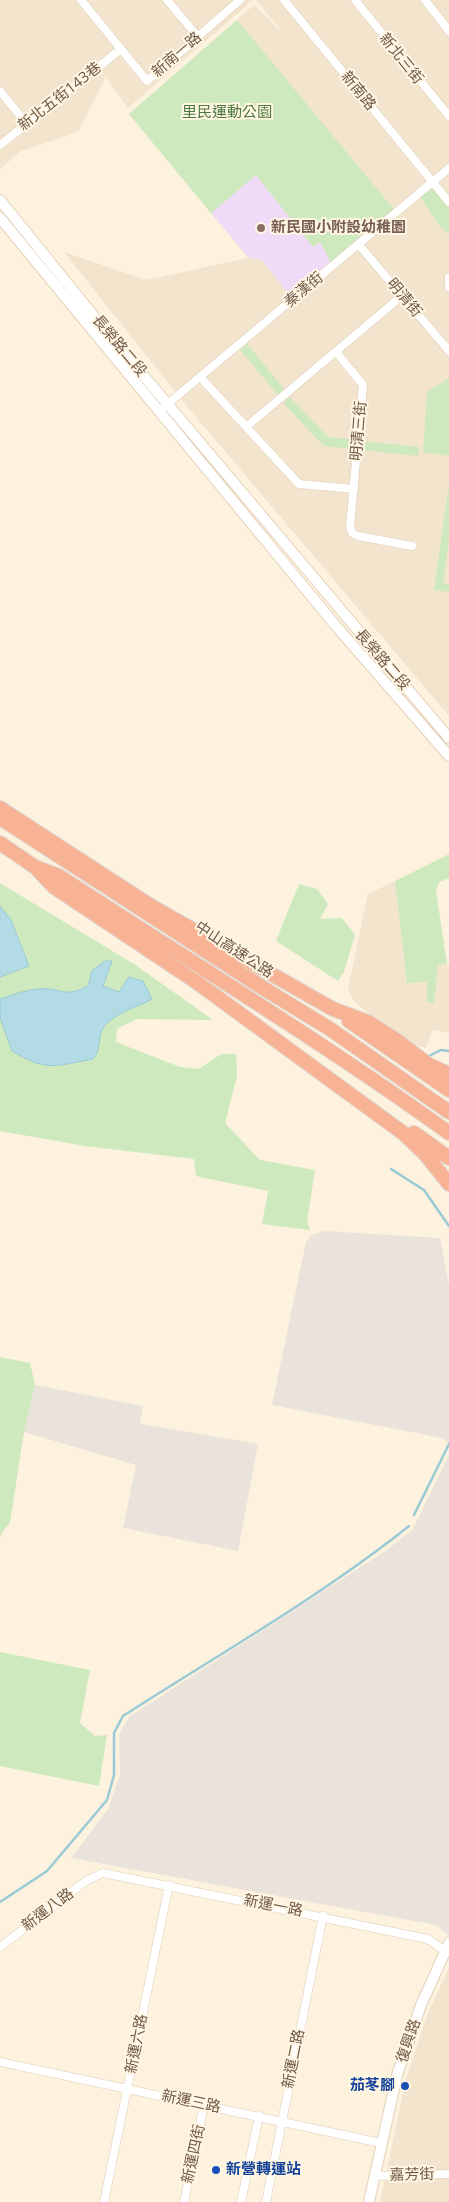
<!DOCTYPE html>
<html>
<head>
<meta charset="utf-8">
<style>
	body { margin:0 }
	canvas { display:block; background:#fcf2de }
</style>
</head>
<body>
<canvas width="449" height="2202"></canvas>
<script>
const g = document.querySelector('canvas').getContext('2d');
g.lineJoin = 'round';
function paint(path, color) {
  g.fillStyle = color;
  g.fill(path, 'evenodd');
}
function stroke(path, color, width, dash) {
  g.strokeStyle = color;
  g.lineWidth = width;
  g.lineCap = dash ? 'butt' : 'round';
  g.setLineDash(dash || []);
  g.stroke(path);
}
function label(font, color, halo, rows, align = 'center') {
  g.font = font + ' "Open Sans","Noto Sans TC",sans-serif';
  g.lineWidth = 4;
  g.setLineDash([]);
  g.textBaseline = 'middle';
  g.strokeStyle = halo;
  g.fillStyle = color;
  for (const [text, x, y, turn = 0] of rows) {
    g.save();
    g.translate(x, y);
    g.rotate((+turn || 0) * Math.PI / 180);
    g.textAlign = isNaN(turn) ? turn : align;
    if (halo) g.strokeText(text, 0, 0);
    g.fillText(text, 0, 0);
    g.restore();
  }
}
paint(new Path2D(`
	M0,0H253L128,108L106,77L78,132L21,151L0,169Z
	M256,0H449V716L180,398L64,252L146,280L248,258L129,114L254,5L285,35Z
	M395,881L407,983L428,982L427,1002L438,964H449V1033L432,1030L426,1048L403,1041L380,1024L354,1001L348,989L368,894Z
	M449,1968V2202H380L406,2079L428,2013Z`), '#f3e4cd');
paint(new Path2D(`
	M324,1231L440,1238L449,1286V1444L442,1438L272,1405L306,1242L312,1235Z
	M35,1385L143,1406L140,1424L258,1444L238,1551L123,1528L136,1465L24,1432Z
	M449,1455V1936L436,1925L71,1858L108,1809L120,1774L119,1734L129,1717L387,1550L413,1529Z`), '#eae3db');
paint(new Path2D(`
	M256,175L313,247L320,242L333,266L293,300L262,260L249,258L211,213Z`), '#efdbf8');
paint(new Path2D(`
	M237,20L397,213L333,266L320,242L313,247L256,175L211,213L129,114Z
	M433,182L449,202V234C437,227 428,207 418,194Z
	M247,344L285,390L278,395L240,350Z
	M449,378V456L423,452L427,392Z
	M290,397L328,437L355,440V449L324,446L283,403Z
	M363,441L419,447L418,456L362,450Z
	M449,484V539L443,583L449,584V592L434,590Z
	M449,854V878L439,882L436,891L447,964L438,965L434,1003L427,1002V982L407,983L395,881Z
	M0,883L137,966L213,1020L137,1019L117,1029L116,1042L180,1067L199,1069L221,1054H236L237,1076L225,1123L260,1160L315,1170L307,1222L310,1230L262,1224L268,1191L196,1176L194,1159L85,1146L0,1131Z
	M299,884L317,889L328,904L320,919L342,918L355,935L344,972L338,981L276,941Z
	M0,1357L30,1363L35,1385L24,1432L10,1522L1,1534L0,1540Z
	M0,1652L90,1670L80,1723L95,1736L107,1735L99,1786L0,1766Z`), '#cde9bd');
const water = new Path2D(`
	M0,906L11,920L29,966L0,977Z
	M105,961H112L103,986L119,992L129,977L143,981L152,999C138,1007 110,1014 102,1030C98,1039 101,1050 93,1059C54,1066 47,1072 12,1051L0,1018V999C13,995 25,990 38,989C62,987 62,999 88,986L92,971Z`);
paint(water, '#b3dbe5');
stroke(water, '#9acad6', 1);
stroke(new Path2D(`
	M427,1057L441,1050L449,1051
	M391,1169L424,1190L449,1226
	M414,1515L449,1444
	M0,1902L47,1871L107,1800L114,1775V1733L123,1716C219,1654 320,1597 409,1526`), '#9acad6', 2.5);
const street = new Path2D(`
	M81,0L147,81L240,0
	M167,0L198,37
	M284,0L449,202
	M355,0L449,116
	M425,0L449,31
	M0,91L26,123
	M0,145L121,49
	M359,245L449,351
	M449,277V287
	M336,352L363,385L350,527L352,533L358,536L412,546
	M200,377L299,484L354,489
	M164,407L449,168
	M246,427L403,295
	M0,1947L86,1881L103,1873L428,1939L445,1951
	M0,2062L381,2143
	M374,2176L449,2174
	M104,2202L169,1885
	M184,2202L204,2105
	M241,2202L259,2116
	M266,2202L323,1916`);
const secondary = new Path2D(`
	M0,200L100,324L449,738
	M0,218L336,626L449,756
	M369,2202L397,2075L421,2005L449,1943`);
const highway = new Path2D(`
	M0,808L151,906L333,1009L368,1022L399,1042L429,1065L449,1074
	M0,818L263,988L330,1029L449,1112
	M0,843L35,867L59,876C189,961 323,1042 449,1133
	M38,870L54,887L195,981L403,1133L425,1154L449,1184
	M349,1021L449,1090
	M414,1133L449,1158`);
stroke(street, '#e0cebb', 9);
stroke(secondary, '#e5d0b9', 12);
stroke(highway, '#e0dad7', 16);
stroke(street, '#fff', 8);
stroke(secondary, '#fff', 10);
stroke(highway, '#f7b394', 14);
for (const [x, y, r, color] of [
	[261,228,5,"#8d6e63"],
	[405,2086,5,"#1a4fb4"],
	[216,2170,5,"#1a4fb4"]
]) {
  const dot = new Path2D();
  dot.arc(x, y, r, 0, 2 * Math.PI);
  g.fillStyle = color;
  g.fill(dot);
  stroke(dot, '#fff6e4', 2);
}
label('15px', '#715847', '#fff6e4', [
	["新南一路",177,55,-41],
	["新北三街",401,59,51],
	["新南路",358,91,51],
	["新北五街143巷",60,97,-38],
	["秦漢街",304,290,-40],
	["明清街",404,298,50],
	["長榮路二段",119,346,50],
	["明清三街",359,431,-85],
	["長榮路二段",382,660,49],
	["中山高速公路",234,950,33],
	["新運一路",273,1906,11],
	["新運八路",48,1910,-37],
	["復興路",409,2041,-71],
	["新運六路",137,2044,-79],
	["新運二路",294,2059,-79],
	["新運三路",191,2102,12],
	["新運四街",194,2154,-78],
	["嘉芳街",412,2175,-1]
]);
label('15px', '#4c783f', '#fff6e4', [
	["里民運動公園",227,113]
]);
label('bold 15px', '#785e54', '#fff6e4', [
	["新民國小附設幼稚園",271,228]
], 'left');
label('bold 15px', '#164399', '#fff6e4', [
	["茄苳腳",395,2086],
	["新營轉運站",226,2170,"left"]
], 'right');
</script>
</body>
</html>
